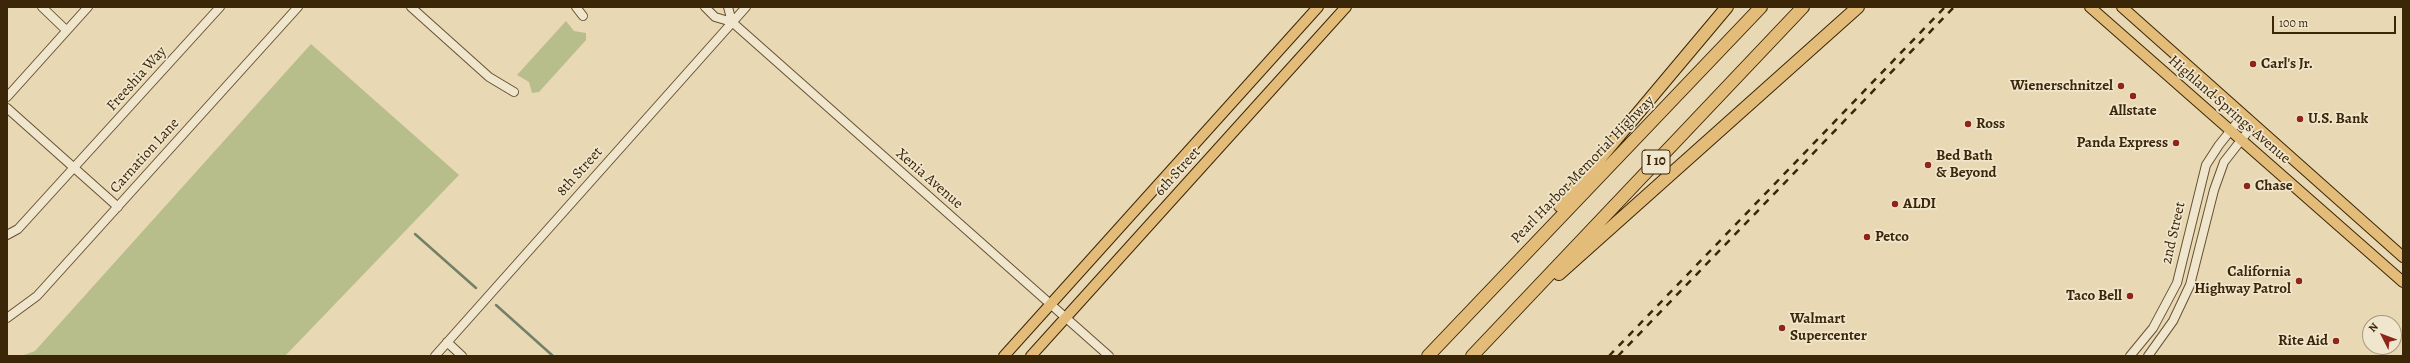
<!DOCTYPE html>
<html>
<head>
<meta charset="utf-8">
<style>
	body { margin:0 }
	#map { position:relative; width:2410px; height:363px; overflow:hidden; background:#e8d8b3; font-family:Alegreya,serif }
	canvas { display:block }
	.frame { position:absolute; inset:0; border:8px solid #3b2607; pointer-events:none }
	.north { position:absolute; left:2362px; top:315px; width:40px; height:40px; box-sizing:border-box; background:#f0e6ce; border:1px solid #a8997e; border-radius:50%; rotate:312deg; font-size:11px; font-weight:700; line-height:16px; text-align:center; color:#3b2607 }
	.north::after { content:''; display:block; margin:auto; width:14px; height:18px; background:#8f2418; clip-path:polygon(50% 0,100% 100%,50% 72%,0 100%) }
	.scale { position:absolute; left:2272px; top:16px; width:124px; height:18px; box-sizing:border-box; border:2px solid #3b2607; border-top:0; padding-left:5px; font-size:12px; line-height:14px; white-space:nowrap; color:#3b2607; -webkit-text-stroke:3px #f0e6ce; paint-order:stroke }
</style>
</head>
<body>
<div id="map">
<canvas width="2410" height="363"></canvas>
<div class="frame"></div>
<div class="north">N</div>
<div class="scale">100 m</div>
</div>
<script>
const g = document.querySelector('canvas').getContext('2d');
g.lineJoin = 'round';
function paint(path, color) {
  g.fillStyle = color;
  g.fill(path, 'evenodd');
}
function stroke(path, color, width, dash) {
  g.strokeStyle = color;
  g.lineWidth = width;
  g.lineCap = dash ? 'butt' : 'round';
  g.setLineDash(dash || []);
  g.stroke(path);
}
function label(font, color, halo, rows, align = 'center') {
  g.font = font + ' Alegreya,serif';
  g.lineWidth = 3.5;
  g.setLineDash([]);
  g.textBaseline = 'middle';
  g.strokeStyle = halo;
  g.fillStyle = color;
  for (const [text, x, y, turn = 0] of rows) {
    g.save();
    g.translate(x, y);
    g.rotate((+turn || 0) * Math.PI / 180);
    g.textAlign = isNaN(turn) ? turn : align;
    if (halo) g.strokeText(text, 0, 0);
    g.fillText(text, 0, 0);
    g.restore();
  }
}
paint(new Path2D(`
	M566,21L574,31L586,33V40L539,92L532,93L529,82L517,75Z
	M311,44L459,175L285,356H21L35,351Z`), '#b7be8c');
stroke(new Path2D(`
	M415,234L476,288
	M496,305L553,356`), '#737f68', 2.5);
const minor = new Path2D(`
	M42,7L66,30
	M411,7L489,77L514,92
	M576,7L583,16
	M705,7L715,17L732,22L1109,356
	M728,7L732,22
	M7,97L88,7
	M7,108L118,207
	M7,235L18,229L220,7
	M7,318L37,296L298,7
	M447,342L462,356
	M435,356L746,7
	M2130,356L2153,328L2177,283L2206,165L2219,145L2243,115
	M2148,356L2173,321L2190,285L2214,190L2224,162L2253,125`);
const major = new Path2D(`
	M2090,7L2403,282
	M2122,7L2403,257
	M1004,356L1318,7
	M1031,356L1346,7`);
const highway = new Path2D(`
	M1560,206L1727,7
	M1559,274L1858,7
	M1428,356L1761,7
	M1472,356L1803,7`);
stroke(minor, '#665232', 10);
stroke(major, '#3b2607', 12);
stroke(highway, '#3b2607', 14);
stroke(minor, '#f0e6ce', 8);
stroke(major, '#e4bc7a', 10);
stroke(highway, '#e4bc7a', 12);
stroke(new Path2D(`
	M1609,356L1945,7
	M1618,356L1954,7`), '#3b2607', 2.5, [7, 7]);
for (const [x, y, r, color] of [
	[2253,64,4,"#8f2418"],
	[2121,86,4,"#8f2418"],
	[2133,96,4,"#8f2418"],
	[2300,119,4,"#8f2418"],
	[1968,124,4,"#8f2418"],
	[2176,143,4,"#8f2418"],
	[1928,165,4,"#8f2418"],
	[2247,186,4,"#8f2418"],
	[1895,204,4,"#8f2418"],
	[1867,237,4,"#8f2418"],
	[2299,281,4,"#8f2418"],
	[2130,296,4,"#8f2418"],
	[1782,328,4,"#8f2418"],
	[2336,341,4,"#8f2418"]
]) {
  const dot = new Path2D();
  dot.arc(x, y, r, 0, 2 * Math.PI);
  g.fillStyle = color;
  g.fill(dot);
  stroke(dot, '#f0e6ce', 1.5);
}
for (const [x, y, w] of [
	[1656,162,28]
]) {
  const box = new Path2D();
  box.roundRect(x - w / 2, y - 12, w, 24, 3);
  g.fillStyle = '#f0e6ce';
  g.fill(box);
  stroke(box, '#3b2607', 1);
}
label('bold 14px', '#3b2607', null, [
	["I 10",1656,162]
]);
label('bold 15px', '#3b2607', '#f0e6ce', [
	["Carl's Jr.",2261,64],
	["Wienerschnitzel",2113,86,"right"],
	["Allstate",2133,111,"center"],
	["U.S. Bank",2308,119],
	["Ross",1976,124],
	["Panda Express",2168,143,"right"],
	["Bed Bath",1936,156],
	["& Beyond",1936,173],
	["Chase",2255,186],
	["ALDI",1903,204],
	["Petco",1875,237],
	["California",2291,272,"right"],
	["Highway Patrol",2291,289,"right"],
	["Taco Bell",2122,296,"right"],
	["Walmart",1790,319],
	["Supercenter",1790,336],
	["Rite Aid",2328,341,"right"]
], 'left');
label('15px', '#3b2607', '#f0e6ce', [
	["Freeshia Way",137,79,-48],
	["Highland Springs Avenue",2229,110,41],
	["Carnation Lane",145,156,-48],
	["Pearl Harbor Memorial Highway",1583,170,-46],
	["8th Street",580,172,-48],
	["6th Street",1178,172,-48],
	["Xenia Avenue",929,179,41],
	["2nd Street",2174,233,-77]
]);
</script>
</body>
</html>
